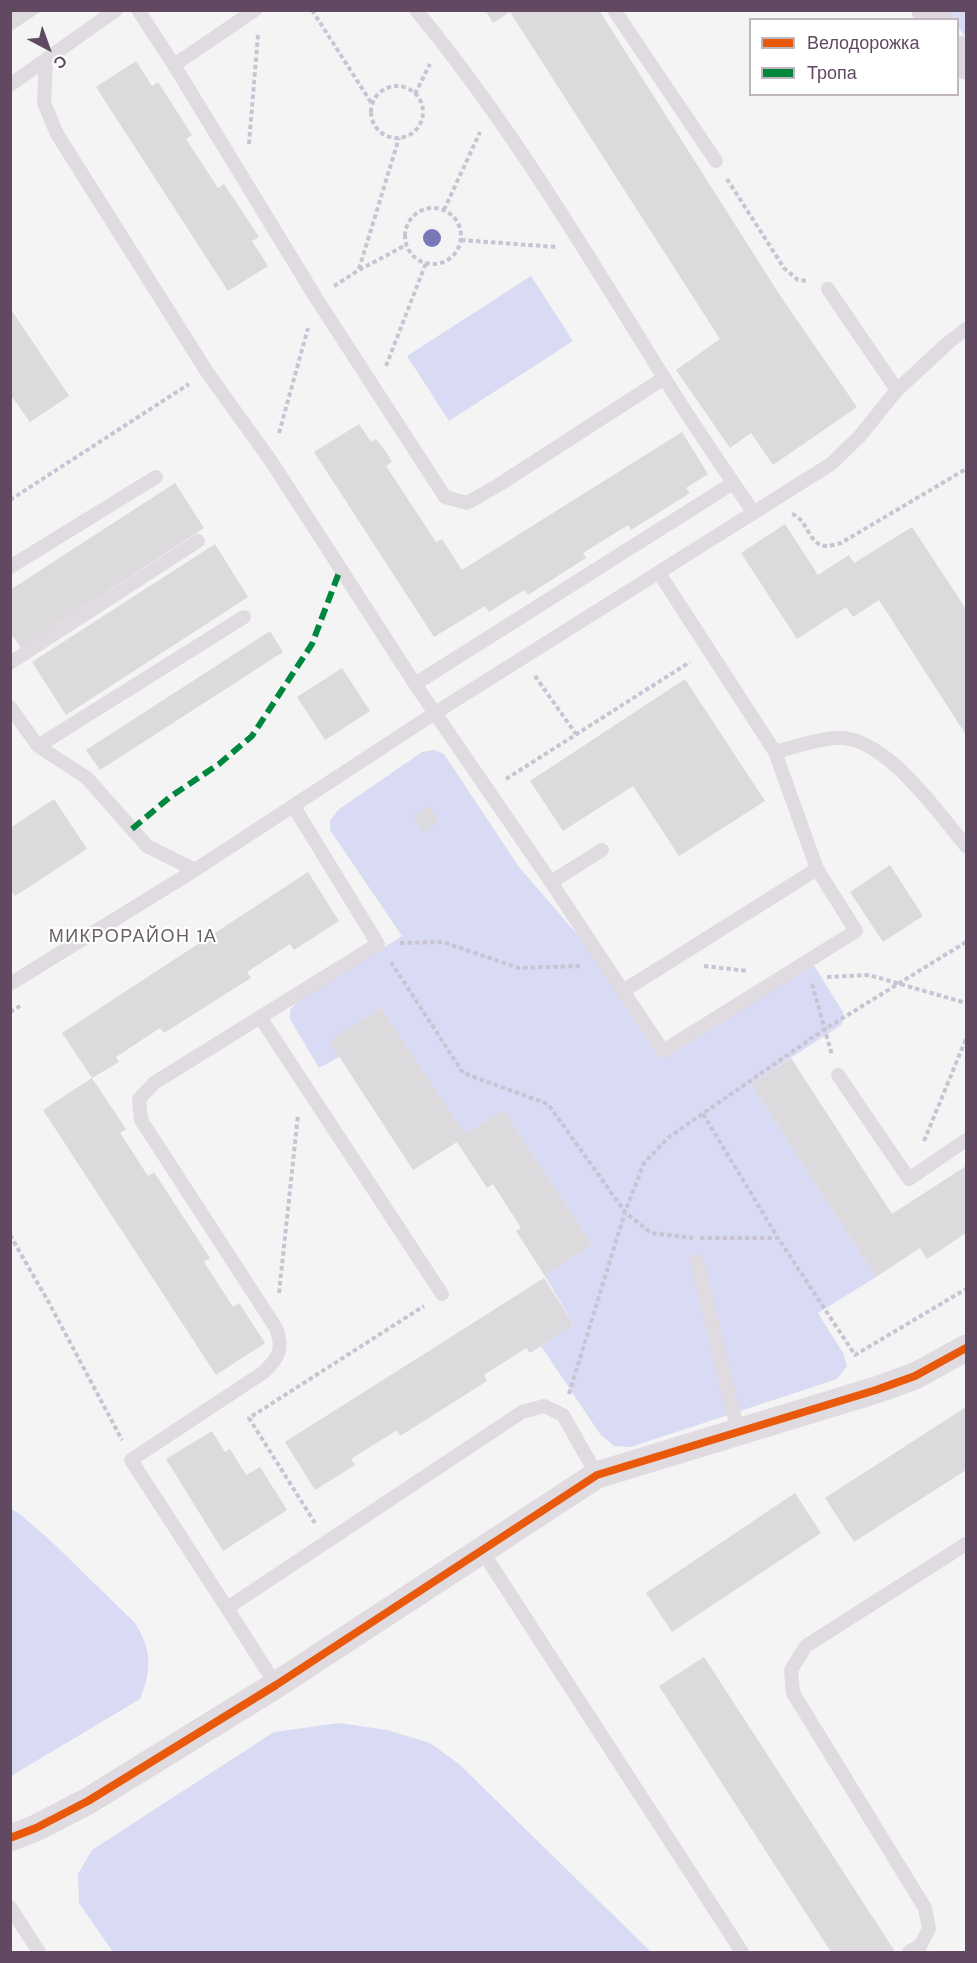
<!DOCTYPE html>
<html>
<head>
<meta charset="utf-8">
<style>
	body { margin:0 }
	#map { position:relative; width:977px; height:1963px; overflow:hidden; background:#f4f4f4; font-family:"DM Sans",sans-serif }
	canvas { display:block }
	.frame { position:absolute; inset:0; border:12px solid #614962; pointer-events:none }
	.legend { position:absolute; left:749px; top:18px; width:210px; height:78px; box-sizing:border-box; background:#fff; border:2px solid #c0b6c0; margin:0; padding:8px 10px; list-style:none; font-size:18px; color:#614962 }
	.legend li { display:flex; align-items:center; gap:12px; height:30px }
	.legend b { width:30px; border:2px solid #c0b6c0 }
	.north { position:absolute; left:18px; top:18px; width:60px; height:60px; -webkit-text-stroke:4px #fff; paint-order:stroke; rotate:139deg; font-size:16px; font-weight:700; line-height:24px; text-align:center; color:#614962 }
	.north::after { content:''; display:block; margin:auto; width:21px; height:27px; background:#614962; clip-path:polygon(50% 0,100% 100%,50% 72%,0 100%) }
</style>
</head>
<body>
<div id="map">
<canvas width="977" height="1963"></canvas>
<div class="frame"></div>
<ul class="legend">
<li><b style="height:8px;background:#e8590c"></b>Велодорожка</li>
<li><b style="height:8px;background:#00873e"></b>Тропа</li>
</ul>
<div class="north">С</div>
</div>
<script>
const g = document.querySelector('canvas').getContext('2d');
g.lineJoin = 'round';
function paint(path, color) {
  g.fillStyle = color;
  g.fill(path, 'evenodd');
}
function stroke(path, color, width, dash) {
  g.strokeStyle = color;
  g.lineWidth = width;
  g.lineCap = dash ? 'butt' : 'round';
  g.setLineDash(dash || []);
  g.stroke(path);
}
function label(font, color, halo, rows, align = 'center') {
  g.font = font + ' "DM Sans",sans-serif';
  g.lineWidth = 4.5;
  g.setLineDash([]);
  g.textBaseline = 'middle';
  g.strokeStyle = halo;
  g.fillStyle = color;
  for (const [text, x, y, turn = 0] of rows) {
    g.save();
    g.translate(x, y);
    g.rotate((+turn || 0) * Math.PI / 180);
    g.textAlign = isNaN(turn) ? turn : align;
    if (halo) g.strokeText(text, 0, 0);
    g.fillText(text, 0, 0);
    g.restore();
  }
}
paint(new Path2D(`
	M945,11H966V38L958,27V20L951,19Z
	M531,276L573,341L449,421L407,356Z
	M434,750L444,754L519,867L583,941L663,1051L810,959L843,1012L844,1018L841,1025L751,1084L876,1277L818,1313L843,1353L847,1366L837,1379L631,1447L614,1446L600,1434L541,1346L574,1325L545,1276L592,1244L503,1110L465,1134L381,1008L330,1041L339,1057L319,1068L290,1019V1010L298,1001L402,936L330,830V821L338,810L422,752Z
	M11,1509L20,1514L53,1543L135,1623C152,1651 152,1669 140,1699L11,1776Z
	M339,1723L387,1730L430,1743L459,1764L651,1952H113L79,1903L78,1874L92,1850L274,1732Z`), '#d8dbf3');
paint(new Path2D(`
	M10,10H43L10,32Z
	M485,10H599L781,297L857,407L773,465L751,433L730,448L676,370L720,339L510,12L493,23Z
	M136,61L152,86L158,82L192,135L186,139L218,188L224,184L259,237L252,241L268,266L228,291L96,87Z
	M10,308L69,396L30,422L13,398L10,400Z
	M359,424L371,442L376,439L386,452L392,462L386,466L436,542L442,539L462,570L682,432L708,474L686,488L690,493L631,530L628,525L583,553L586,558L528,595L524,590L489,612L485,606L434,637L314,452Z
	M175,483L204,528L21,648L10,632V590Z
	M785,524L818,575L849,555L854,563L912,527L966,609V735L879,600L853,617L846,607L797,639L741,553Z
	M215,544L248,597L66,715L32,662Z
	M270,631L283,652L100,770L86,750Z
	M342,668L370,711L325,740L297,697Z
	M685,679L765,801L679,856L633,786L563,831L530,781Z
	M54,799L87,849L15,896L10,890V828Z
	M429,806L439,821L424,832L413,817Z
	M890,865L923,916L883,942L850,892Z
	M308,872L339,921L294,950L290,944L247,972L251,978L164,1033L160,1028L116,1057L119,1062L92,1078L62,1033Z
	M381,1008L465,1134L503,1110L592,1244L545,1276L516,1231L521,1228L493,1184L487,1188L457,1142L413,1170L329,1041Z
	M791,1058L892,1214L966,1166V1233L927,1259L920,1248L876,1277L751,1084Z
	M92,1078L126,1129L120,1133L148,1176L154,1172L210,1258L204,1262L233,1307L239,1303L265,1343L216,1375L43,1110Z
	M544,1278L574,1325L530,1353L526,1348L484,1375L487,1381L400,1436L397,1430L351,1459L355,1465L315,1490L285,1442Z
	M966,1407V1470L854,1542L825,1498Z
	M212,1431L225,1452L230,1449L246,1475L260,1467L287,1510L223,1551L166,1459Z
	M795,1493L821,1533L672,1632L646,1593Z
	M704,1657L894,1950L891,1952H831L659,1686Z`), '#dcdadc');
stroke(new Path2D(`
	M312,10L372,104
	M371 112a26 26 0 1 1 52 0a26 26 0 1 1-52 0Z
	M415,94L430,64
	M249,144L258,35
	M727,179L784,268L798,280L808,281
	M405 236a28 28 0 1 1 56 0a28 28 0 1 1-56 0Z
	M444,210L480,132
	M461,240L556,247
	M359,269L399,138
	M334,286L359,270L406,245
	M386,366L426,263
	M279,433L308,328
	M10,500L189,384
	M792,514C808,519 808,545 826,546C831,546 837,544 841,543L966,469
	M535,676L576,734
	M506,779L690,662
	M400,943L443,942L519,968L580,966
	M391,962L463,1073L548,1104L625,1212L651,1233L693,1238
	M704,966L748,971
	M827,977L869,975L966,1003
	M812,984L832,1055
	M10,1012L20,1006
	M703,1114L778,1238
	M924,1141L966,1039
	M10,1235L48,1301L122,1440
	M700,1238H778L855,1355L966,1289
	M279,1293L298,1115
	M569,1394L625,1212L644,1163L669,1137L825,1029L966,942
	M315,1523L249,1418L424,1306`), '#c8c4d3', 4, [4.5, 3]);
stroke(new Path2D(`
	M138,10L174,65L316,298L445,497L467,503L497,486L664,378
	M416,10C510,124 585,251 663,376C692,423 723,468 754,513
	M614,10L716,161
	M46,59L44,103L57,134L207,372L271,461L415,684L551,882L602,850
	M174,65L255,10
	M10,85L116,10
	M828,289L897,390
	M10,567L156,477
	M10,663L198,541
	M415,684L733,483
	M10,707L38,746L87,778L147,846L195,870
	M38,746L244,617
	M775,752C794,747 814,740 834,738C884,733 937,812 966,846
	M294,807L378,944L154,1083L139,1099L141,1120L276,1328C284,1349 279,1357 264,1372L131,1460L227,1608L522,1412L544,1406L563,1415L597,1475
	M551,882L623,991L817,869L775,752L659,573
	M10,984L195,870L435,713L831,464L859,437L897,390L949,342L966,329
	M623,991L663,1051L856,931L817,869
	M260,1017L442,1294
	M838,1075L909,1179L966,1140
	M697,1261L738,1432
	M482,1551L742,1952
	M227,1608L276,1685
	M10,1907L39,1952
	M909,1952L920,1946L929,1929L925,1908L793,1693L791,1670L806,1646L966,1544`), '#e0dbe0', 14);
stroke(new Path2D(`
	M10,1838L36,1828L88,1801L276,1685L597,1475L876,1390L915,1376L966,1348`), '#e0dbe0', 27);
stroke(new Path2D(`
	M928,10L934,20
	M958,52L966,63`), '#ded7dd', 33);
stroke(new Path2D(`
	M132,829L170,797L219,764L252,736L312,644L340,570`), '#00873e', 6, [12, 6]);
stroke(new Path2D(`
	M10,1838L36,1828L88,1801L276,1685L597,1475L876,1390L915,1376L966,1348`), '#e8590c', 8);
g.fillStyle = '#7979b9';
for (const [x, y] of [
	[432,238]
]) {
  g.beginPath();
  g.arc(x, y, 9, 0, 2 * Math.PI);
  g.fill();
}
g.letterSpacing = '1.5px';
label('18px', '#685f68', '#fff', [
	["МИКРОРАЙОН 1А",133,937]
]);
g.letterSpacing = '0px';
</script>
</body>
</html>
